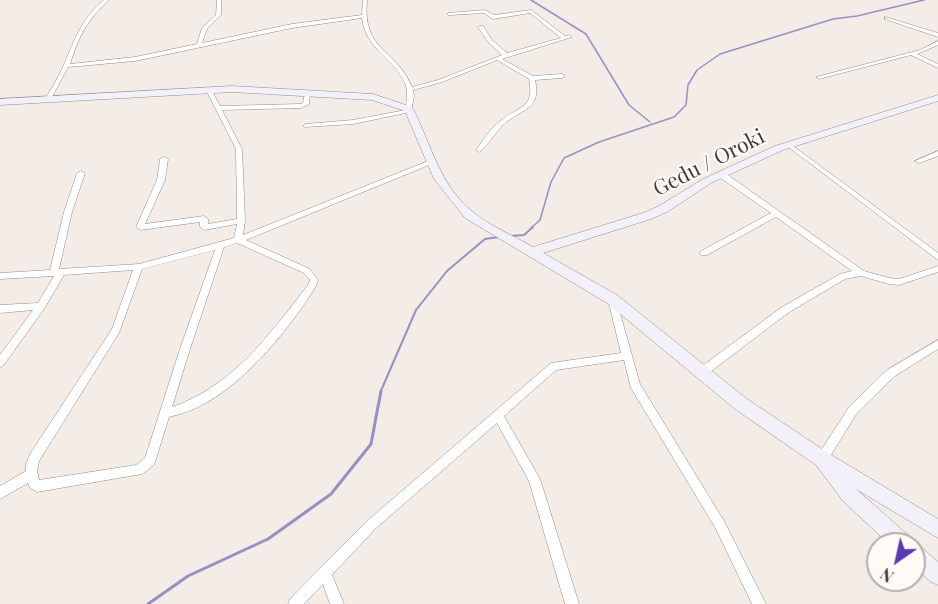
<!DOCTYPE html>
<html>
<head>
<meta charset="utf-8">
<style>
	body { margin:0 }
	#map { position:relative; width:938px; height:604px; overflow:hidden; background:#f3ece7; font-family:"Playfair Display",serif }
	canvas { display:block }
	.north { position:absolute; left:866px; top:532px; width:60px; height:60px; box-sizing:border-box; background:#fffaf6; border:2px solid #b2aeab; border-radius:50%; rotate:214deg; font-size:16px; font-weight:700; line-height:24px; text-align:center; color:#3f3c3a }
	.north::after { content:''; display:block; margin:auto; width:21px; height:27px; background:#583cb4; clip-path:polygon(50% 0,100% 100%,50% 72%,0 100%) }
</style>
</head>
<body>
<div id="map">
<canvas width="938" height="604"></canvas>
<div class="north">N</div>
</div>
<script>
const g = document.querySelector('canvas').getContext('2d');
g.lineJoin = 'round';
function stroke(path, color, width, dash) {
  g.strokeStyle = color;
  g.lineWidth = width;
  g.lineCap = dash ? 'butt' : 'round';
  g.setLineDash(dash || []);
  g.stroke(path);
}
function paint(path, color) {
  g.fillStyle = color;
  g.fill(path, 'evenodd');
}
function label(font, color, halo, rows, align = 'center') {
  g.font = font + ' "Playfair Display",serif';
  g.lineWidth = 4.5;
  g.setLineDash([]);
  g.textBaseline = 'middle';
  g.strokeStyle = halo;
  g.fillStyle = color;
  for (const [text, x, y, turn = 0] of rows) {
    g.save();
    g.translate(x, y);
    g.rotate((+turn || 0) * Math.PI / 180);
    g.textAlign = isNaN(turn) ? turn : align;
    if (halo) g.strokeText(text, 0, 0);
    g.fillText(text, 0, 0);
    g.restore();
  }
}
stroke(new Path2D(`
	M531,0L586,34L629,105L650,122
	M531,228L540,220L551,182L564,158L599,142L674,117L686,105L688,85L697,70L720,54L833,19L857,16L924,0`), '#9691c2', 1.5);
stroke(new Path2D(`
	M510,236L524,235L533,227
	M380,393L416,310L447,271L485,239L499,237`), '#9691c2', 2);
stroke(new Path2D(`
	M148,604L188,576L268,539L331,494L371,444L381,391`), '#9691c2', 3);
const street = new Path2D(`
	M104,0H109C87,20 79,36 70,64L135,57L197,44L202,28L216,15L217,0H221V15L207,29L202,43L292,24L362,15L363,0H367C362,52 396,48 412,87L438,80L502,55L488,42L478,27L479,26H483L492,40L507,53L561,38L530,13L493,19L484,13L450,15H448V13L485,10L494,15L531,10L565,36L569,35L572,37L502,59L533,76L562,74L565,76L562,78L535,80C542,111 521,108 503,125C495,133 489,143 481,151L479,152L476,150C483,140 490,129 500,121C519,106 535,109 529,79L497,60L442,82L413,90L414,96L411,112L353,124L304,127L303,126L306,124L353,120L406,110C406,102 408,94 406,86C397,59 365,50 362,18L292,28L135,61L68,67L51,99L46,100L45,99C51,89 57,80 62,69C73,44 81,18 104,0Z
	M885,17L938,33V37L885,19Z
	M938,41V45L917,54L938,64V68L911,55L819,79L816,77L920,50Z
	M207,89H211L220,106L300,104L303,103L305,93L310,94L309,104L301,108L222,110L242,149L245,221L243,235L428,161H430L434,163L246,240L310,269L318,280L316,286C291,327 247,381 204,404C193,410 181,414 169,417L154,465L142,474L37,492L30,488L28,483L0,499V486L26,471V464L30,454L112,329L133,270L64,275L44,309L3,366L0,367V355L33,310L0,313V305L38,303L54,276L0,279V273L50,270L64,212L77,173L81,171L85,173L72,212L59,269L139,264L234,238L237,224L204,230L200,227V222L140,230L136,227L157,180L160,159L164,157L168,159L165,180L145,224L204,216L208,219V224L237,219L236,149L206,90ZM237,243L304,273L310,280L308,285C270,334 233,386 172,407L191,346L224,247ZM215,250L181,346L145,458L136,465L39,480L37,471L39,461L119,333L142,269Z
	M789,143L938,253V260L787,146L786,145Z
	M938,151V156L919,163L915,161Z
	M719,173H725L864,271L889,278L899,279L938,266V272L899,285L889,284L861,276L845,279L788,313L706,375L702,376L698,375L697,372L698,369L782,307L840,274L852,271L776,217L707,255H701L700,253L701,251L771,213L719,177Z
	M612,296L615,297L616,299L640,384L724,521L766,604H752L716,529L631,388L624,360L556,370L504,416L540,479L579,604H565L529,481L497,423L375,529L332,575L344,604H330L323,584L304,604H288L290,599L367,521L551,363L621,353L608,299L609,297Z
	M938,340V349L895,376L857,413L826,463L822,464L818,463L816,459L818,455L849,407L887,370Z`);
const secondary = new Path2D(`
	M232,86L373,94L412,107C431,143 439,185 473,212C490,226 514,236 533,247L643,213L659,206L703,179L775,146L938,95V101L783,150L711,183L667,212L651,219L543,253L617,295L747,399L828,453L938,519V538L856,489L910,537L912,544H889L843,501L816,465L735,409L607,303L465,218L434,179L405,111L372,100L232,92L0,105V99Z
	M914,545L921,547L938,562V585L931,582L914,567Z`);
stroke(street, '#918b87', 1);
stroke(secondary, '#918b87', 1);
paint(street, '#fff');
paint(secondary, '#f2f1f9');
label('21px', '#3f3c3a', '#fffaf6', [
	["Gedu / Oroki",709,163,-27]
]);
</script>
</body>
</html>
